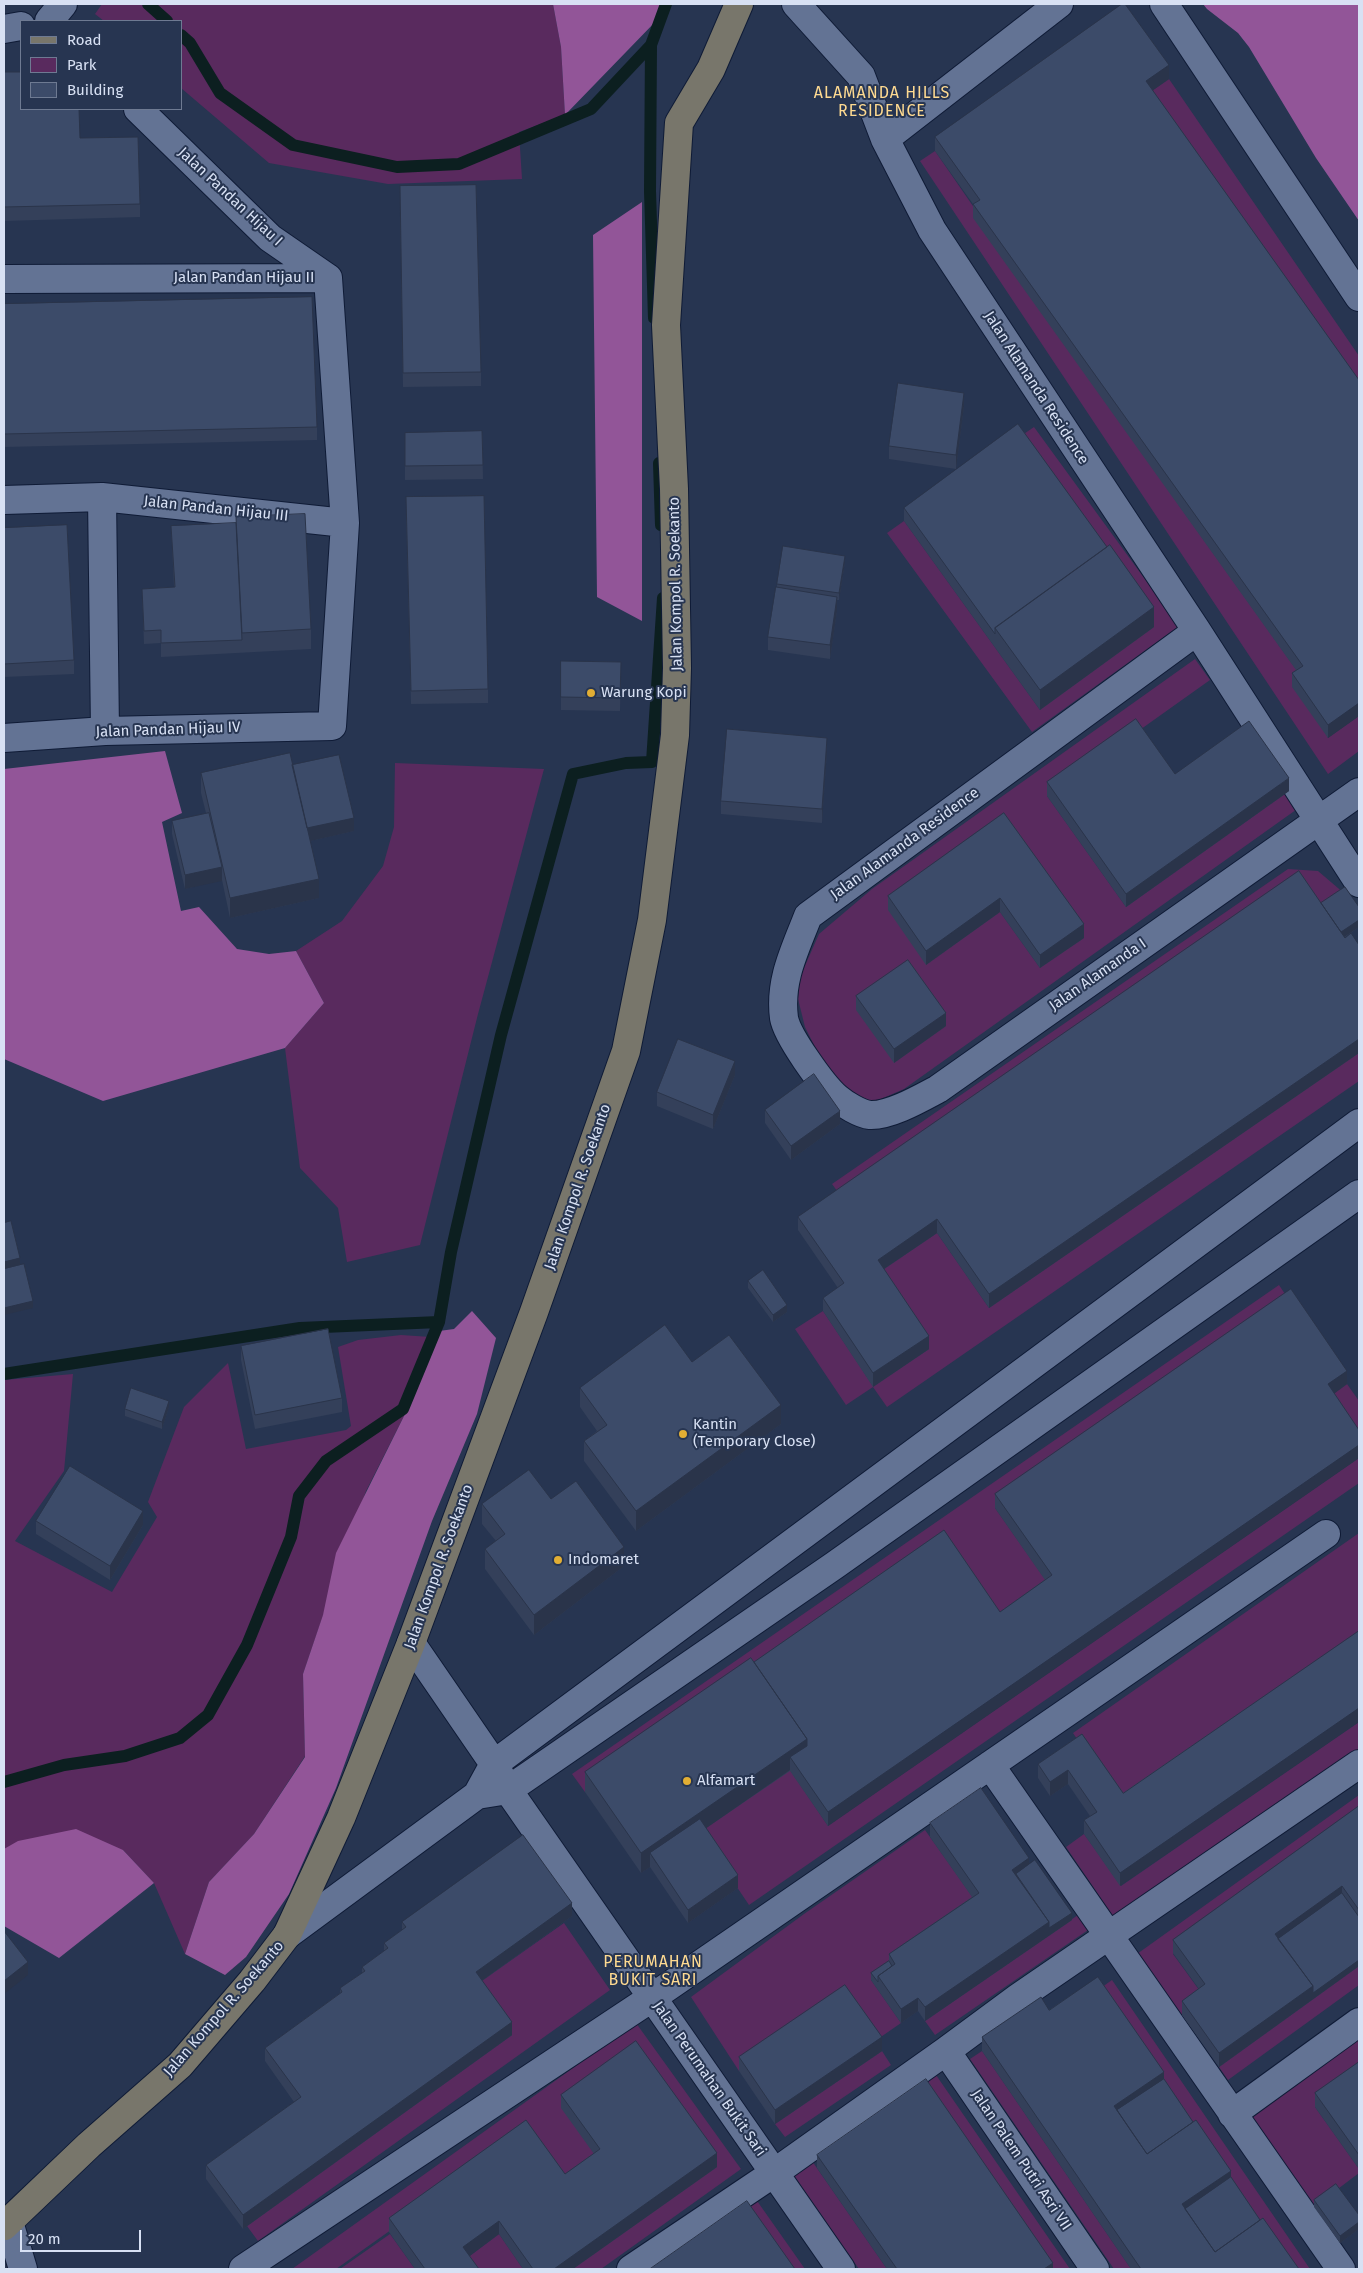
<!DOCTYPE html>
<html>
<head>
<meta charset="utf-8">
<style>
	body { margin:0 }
	#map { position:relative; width:1363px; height:2273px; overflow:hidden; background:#273551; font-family:"Fira Sans",sans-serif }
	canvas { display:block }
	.frame { position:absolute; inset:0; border:5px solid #d8e1f4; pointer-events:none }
	.legend { position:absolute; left:20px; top:20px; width:162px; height:90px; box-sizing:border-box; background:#273551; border:1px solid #6e7a92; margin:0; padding:6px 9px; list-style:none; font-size:15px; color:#d8e1f4 }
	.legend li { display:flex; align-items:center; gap:10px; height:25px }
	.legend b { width:25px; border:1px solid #6e7a92 }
	.scale { position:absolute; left:20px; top:2230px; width:121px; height:22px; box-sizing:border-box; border:2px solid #d8e1f4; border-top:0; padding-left:6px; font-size:15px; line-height:18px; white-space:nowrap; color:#d8e1f4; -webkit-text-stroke:4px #273551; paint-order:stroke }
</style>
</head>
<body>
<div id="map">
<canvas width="1363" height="2273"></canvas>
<div class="frame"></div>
<ul class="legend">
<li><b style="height:6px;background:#78766b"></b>Road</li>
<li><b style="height:14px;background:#592a5e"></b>Park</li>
<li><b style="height:14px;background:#3c4b69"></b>Building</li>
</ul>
<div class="scale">20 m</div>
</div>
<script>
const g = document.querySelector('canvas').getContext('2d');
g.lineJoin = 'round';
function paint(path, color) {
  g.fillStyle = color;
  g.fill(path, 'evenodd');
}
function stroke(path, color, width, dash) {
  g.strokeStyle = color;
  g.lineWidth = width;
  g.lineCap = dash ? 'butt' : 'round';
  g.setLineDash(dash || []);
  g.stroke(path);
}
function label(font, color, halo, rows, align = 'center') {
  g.font = font + ' "Fira Sans",sans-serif';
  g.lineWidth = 4;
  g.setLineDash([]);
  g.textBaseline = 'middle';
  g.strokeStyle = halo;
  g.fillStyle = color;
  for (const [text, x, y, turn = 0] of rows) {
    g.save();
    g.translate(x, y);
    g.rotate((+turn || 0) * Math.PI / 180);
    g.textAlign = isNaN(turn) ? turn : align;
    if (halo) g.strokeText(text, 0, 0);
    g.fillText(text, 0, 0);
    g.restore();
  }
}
paint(new Path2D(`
	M102,4H553L561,47L565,115L519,132L522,179L388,184L269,163L181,88V21H104L95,14Z
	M1169,79L1359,356V394L1146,95Z
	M935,151L1181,508L1303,679L1328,738L1359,716V751L1328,774L920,161Z
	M1034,427L1179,626L1032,732L887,533L904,521L1040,710L1018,438Z
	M1195,659L1210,680L1047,796L1126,907L1289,791L1300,807L904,1089L874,1102L848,1092L822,1061L805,1027L798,999L800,977L819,934L872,889ZM1044,881L1040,968L1000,912Z
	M395,763L544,769L478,1014L420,1245L347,1262L338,1208L300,1168L285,1048L324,1003L296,951L342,921L383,866L394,827Z
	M1288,869L1318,871L1345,894L843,1199L832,1184Z
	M1359,1052V1081L887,1407L873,1387L846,1405L795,1329L823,1311L873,1386L929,1349L878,1273L937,1233L989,1308Z
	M1279,1285L1291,1303L995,1508L1052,1589L1000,1625L585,1792L572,1774Z
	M401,1335L431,1337L435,1340L406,1412L366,1491L303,1674L305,1756L254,1834L209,1882L185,1954L154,1883L123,1850L4,1849V1380L73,1374L64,1471L15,1541L112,1592L157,1517L148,1502L184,1407L228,1363L246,1449L346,1430L351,1426L338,1347L358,1340Z
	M1347,1384L1359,1401V1443L1328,1398Z
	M1359,1458V1483L749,1905L700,1832L790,1770L828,1826Z
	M1359,1533V1644L1123,1807L1073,1733Z
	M1359,1722V1750L1115,1919L1066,1847L1084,1834L1121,1886Z
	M1359,1795V1820L1173,1954L1205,1998L1182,2015L1137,1954Z
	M925,1830L979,1906L871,1980L901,2023L875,2041L805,2026L739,2071L691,1997L804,1914Z
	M1078,1915L1088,1930L935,2035L925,2021Z
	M564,1923L610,1990L258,2241L247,2226L512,2035L476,1985Z
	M1359,1966V1985L1228,2080L1219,2067Z
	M1112,1980L1310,2269H1289L1098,1990Z
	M1359,2018V2074L1315,2107L1359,2169V2173L1314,2207L1240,2104Z
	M636,2023L741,2169L601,2269H573L600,2163L565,2188L526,2134L336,2269H292Z
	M882,2051L891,2065L785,2137L775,2124Z
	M982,2051L1131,2269H1114L970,2059Z
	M936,2075L1070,2269H1048L921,2085Z
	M812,2161L887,2269H859L793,2174Z
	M755,2198L805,2269H669Z
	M390,2234L415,2269H340Z
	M499,2234L523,2269H469L463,2261Z`), '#592a5e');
paint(new Path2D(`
	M553,4H662L657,20L565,115L561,47Z
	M1203,4H1359V221L1316,158L1249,47L1238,33L1207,9Z
	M642,202V621L597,597L593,235Z
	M165,751L182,813L162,822L181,911L199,907L237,949L269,954L296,951L324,1003L285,1048L103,1101L4,1059V769Z
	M472,1311L496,1338L477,1414L432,1521L336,1788L289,1894L246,1957L225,1975L185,1954L209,1882L254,1834L305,1757L303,1674L323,1615L336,1553L406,1412L439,1331L454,1329Z
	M76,1829L123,1850L154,1883L59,1958L4,1926V1849L18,1841Z`), '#925598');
stroke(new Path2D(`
	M148,4L167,21
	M181,35L190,43L220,93L293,145L397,167L459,164L591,109L651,45L666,4
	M651,45L650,191L654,318
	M659,463L661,525
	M4,1374L300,1328L439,1322
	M4,1782L64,1765L125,1756L180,1738L208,1715L247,1645L291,1537L299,1496L326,1461L403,1409L439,1322L451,1252L501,1035L573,774L626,763L652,762L663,598`), '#0c1f20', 12);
const minor = new Path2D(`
	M796,4L861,76L885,139L932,230L1197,631L1359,883
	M1164,4L1359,297
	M49,21L63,4
	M4,29L21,26
	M138,109L270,238L328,278
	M885,139L1059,4
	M328,278L345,523
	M4,279L328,278
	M102,497L105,731
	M4,500L102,497L345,523L332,726L105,731L4,738
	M1197,631L808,916C795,950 779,980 784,1018C787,1036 823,1086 837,1098C844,1104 860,1114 870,1115C890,1116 921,1098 938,1089L1359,792
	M411,1643L494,1764L508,1790L841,2269
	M990,1765L1341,2269
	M477,1795L508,1790L835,1565L1359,1194
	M287,1935L477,1795L494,1764L1359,1123
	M946,2051L1095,2269
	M1232,2114L1359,2022
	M9,2222L23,2269
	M243,2269L653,1997L1326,1534
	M631,2269L774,2173L946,2051L1019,1997L1359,1764`);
const secondary = new Path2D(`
	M4,2226L89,2145L180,2065L252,1981L287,1935L341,1818L411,1643L534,1312L626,1051L652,920L675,735L677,668L674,489L666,325L679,123L711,69L739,4`);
stroke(minor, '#0f1b36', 30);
stroke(secondary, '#0f1b36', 30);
stroke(minor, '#637394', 28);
stroke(secondary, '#78766b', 28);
paint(new Path2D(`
	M4,72L80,138L140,204V217L4,221Z
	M1169,79L1152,90L1359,380L1328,738L1292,687V673L1296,670L973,218V204L935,151V137Z
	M400,200L481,372V386L403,387Z
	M4,304L317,427V440L4,447Z
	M964,406L956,469L889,459V446Z
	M482,431L483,479L405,480V433Z
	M904,508L1154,627L1040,710L904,521Z
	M406,510L488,689V703L411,704Z
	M171,526L311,629V649L161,657V643L144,644L142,589L174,587Z
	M4,528L74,660V674L4,677Z
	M845,562L839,600H837V611L830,659L768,650V637L777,588V584Z
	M561,661L621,662L620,711L561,710Z
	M827,751L822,823L721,814V801Z
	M201,773L354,831L310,841L319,898L230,918L222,880L185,889L172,834V821L206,813L201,793Z
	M1175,774L1289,791L1126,907L1047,796V782Z
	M1004,813L1084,938L1040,968L1000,912L926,965L888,910V896Z
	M1321,903L1359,927L1345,937L1359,945V1053L989,1308L937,1233L884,1269L929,1349L873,1387L823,1311V1298L838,1288L798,1230V1217Z
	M856,996L946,1026L894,1063L856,1010Z
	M735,1075L713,1129L657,1106V1092Z
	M765,1110L840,1124L791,1160L765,1123Z
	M748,1281L787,1312L773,1322L748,1288Z
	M241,1346L342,1398V1412L255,1429L241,1360Z
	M692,1362L781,1424L636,1531L584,1461V1441L597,1431L580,1407V1388Z
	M1347,1384L1334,1393L828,1826L790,1771L706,1828L738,1888L688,1923L650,1867L641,1873L585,1792V1772L754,1662L1000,1612L1045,1580L995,1508V1494Z
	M169,1407L162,1429L125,1416V1409Z
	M551,1499L624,1566L534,1635L485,1569V1549L496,1541L482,1524V1504Z
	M36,1521L143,1525L110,1580L36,1534Z
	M1082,1734L1123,1793L1120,1886L1084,1834V1820L1090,1816L1068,1784L1050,1796L1038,1778V1764Z
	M1359,1806V1966L1219,2067L1182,2015V2001L1199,1989L1173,1953V1940Z
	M930,1823L1029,1864L1072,1920L925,2021L918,2011L901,2023L871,1980V1973L889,1961V1954L972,1897L930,1837Z
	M572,1916L482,1981L512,2035L243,2229L206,2179V2165L294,2102L265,2061V2048L340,1993V1988L362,1973V1967L384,1951V1943L402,1930V1922Z
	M982,2037L1164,2079L1260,2220L1299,2269H1131L982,2051Z
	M882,2051L775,2124L739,2071V2057Z
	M1359,2062V2169L1315,2107V2093Z
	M561,2095L717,2167L573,2269H523L499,2234L469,2256L479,2269H415L389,2232V2218L565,2174L594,2154L561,2108Z
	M817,2155L1053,2269H887L817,2168Z
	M1314,2200L1359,2215V2229L1340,2243L1314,2207Z`), '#34405a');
paint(new Path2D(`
	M1169,65V79L1146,95V81Z
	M964,393V406L956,469V455Z
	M845,556V562L839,600V593Z
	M837,597V611L830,659V645Z
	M1154,607V627L1040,710V690Z
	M1359,703V716L1328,738V725Z
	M827,738V751L822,823V809Z
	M1289,778V791L1126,907V894Z
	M354,818V831L306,842V828Z
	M222,867V881L185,889V875Z
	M319,879V898L230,918V898Z
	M1000,898V912L926,965V951Z
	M1359,920V927L1338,941V934Z
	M1084,924V938L1040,968V955Z
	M946,1013V1026L894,1063V1049Z
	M1359,1039V1053L989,1308V1294Z
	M735,1061V1075L713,1129V1115Z
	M840,1111V1124L791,1160V1146Z
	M937,1219V1233L878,1273V1260Z
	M20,1258V1271L4,1275V1262Z
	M33,1301V1308L4,1315V1308Z
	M787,1305V1312L773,1322V1315Z
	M929,1336V1349L873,1387V1373Z
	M1347,1371V1384L1328,1398V1384Z
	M169,1401V1407L162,1429V1422Z
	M781,1405V1424L636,1531V1511Z
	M1359,1445V1458L828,1826V1812Z
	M143,1511V1525L110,1580V1566Z
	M624,1547V1566L534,1635V1615Z
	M1359,1708V1722L1120,1886V1873Z
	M807,1739V1759L790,1757V1770L656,1863L650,1853V1867L641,1873V1853Z
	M1068,1770V1784L1050,1796V1782Z
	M1029,1858V1872L1016,1881L1012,1870Z
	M738,1875V1888L688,1923V1910Z
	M1342,1886V1900L1275,1941V1934Z
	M572,1903V1916L476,1985V1972Z
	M1072,1913V1920L925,2021V2007L1049,1922Z
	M1359,1960V1966L1219,2067V2053L1313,1986Z
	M28,1962V1975L4,1994V1981Z
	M918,1998V2011L901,2023V2009Z
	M512,2022V2035L243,2229V2215Z
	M882,2037V2051L775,2124V2110Z
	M1164,2072V2086L1117,2117L1114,2106Z
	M717,2153V2167L573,2269H554Z
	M1231,2171V2184L1185,2215L1182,2204Z
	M499,2221V2234L463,2261V2247Z
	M1359,2222V2229L1340,2243V2236Z
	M1053,2263V2269H1044Z`), '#2a344a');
const building = new Path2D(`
	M1122,4H1125L1169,65L1146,81L1359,380V703L1328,725L1292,673L1303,666L973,204L980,200L935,137Z
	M4,72H21V109H79L80,138L138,137L140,204L4,207Z
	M476,185L481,372L403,373L400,186Z
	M312,297L317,427L4,434V304Z
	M898,383L964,393L956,455L889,446Z
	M1018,424L1107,547L995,628V634L904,508Z
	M482,431L483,465L405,466V433Z
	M484,496L488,689L411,691L406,497Z
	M305,514L311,629L242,633L236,517Z
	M236,523L242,640L161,643V630L144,631L142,589L175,587L171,526Z
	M67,525L74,660L4,664V528Z
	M1110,545L1154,607L1040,690L995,628Z
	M783,546L845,556L839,593L777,584Z
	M776,587L837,597L830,645L768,637Z
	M561,661L621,662L620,698L561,697Z
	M1136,719L1175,774L1249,721L1289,778L1126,894L1047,782Z
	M727,729L827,738L822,809L721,801Z
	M290,753L319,879L230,898L201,773Z
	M339,755L354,818L307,828L292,765Z
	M209,813L222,867L185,875L172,821Z
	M1004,813L1084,924L1040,955L1000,898L926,951L888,896Z
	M1299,871L1345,938L1351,933L1359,945V1039L989,1294L937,1219L878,1260L929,1336L873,1373L823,1298L844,1283L798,1217Z
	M1345,887L1359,907V920L1341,932L1321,903Z
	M908,960L946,1013L894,1049L856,996Z
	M678,1039L735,1061L713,1115L657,1092Z
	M814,1074L840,1111L791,1146L765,1110Z
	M11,1221L20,1258L4,1262V1223Z
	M24,1264L33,1301L4,1308V1269Z
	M763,1270L787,1305L773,1315L748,1281Z
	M1291,1289L1347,1371L1328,1384L1359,1430V1445L828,1812L790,1757L807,1746V1739L754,1662L944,1530L1000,1612L1052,1575L995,1494Z
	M665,1325L692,1362L729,1335L781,1405L636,1511L584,1441L607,1425L580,1388Z
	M328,1329L342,1398L255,1415L241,1346Z
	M131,1388L169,1401L162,1422L125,1409Z
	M70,1466L143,1511L110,1566L36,1521Z
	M529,1470L551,1499L576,1481L624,1547L534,1615L485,1549L505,1534L482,1504Z
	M1359,1631V1708L1120,1873L1084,1820L1097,1812L1068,1770L1050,1782L1038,1764L1082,1734L1123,1793Z
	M751,1658L807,1739L641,1853L585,1772Z
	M981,1788L1029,1858L1012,1870L1049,1922L925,2007L918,1998L901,2009L878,1976L895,1964L889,1954L979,1893L930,1823Z
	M1359,1806V1910L1342,1886L1275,1934L1313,1986L1219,2053L1182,2001L1205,1984L1173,1940Z
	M700,1819L738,1875L688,1910L650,1853Z
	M523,1835L572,1903L476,1972L512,2022L243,2215L206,2165L301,2097L265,2048L342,1992L340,1988L365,1971L362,1967L388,1948L384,1943L406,1927L402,1922Z
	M1035,1860L1072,1913L1049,1928V1922L1016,1874Z
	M1342,1893L1359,1917V1960L1313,1993V1986L1278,1939Z
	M4,1931L28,1962L4,1981Z
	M889,1961L892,1966L878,1976V1982L871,1973Z
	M1098,1977L1164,2072L1114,2106L1131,2131L1147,2154L1196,2120L1231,2171L1182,2204L1199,2229L1215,2252L1263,2218L1299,2269H1141L982,2037L1041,1997L1049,2010Z
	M845,1985L882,2037L775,2110L739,2057Z
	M636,2041L717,2153L554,2269H533L499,2221L463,2247L479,2269H425L389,2218L526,2120L565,2174L600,2149L561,2095Z
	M1359,2062V2155L1315,2093Z
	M926,2079L1053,2263L1044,2269H897L817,2155Z
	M1164,2079L1193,2122L1147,2154L1117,2110Z
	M1231,2177L1260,2220L1215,2252L1185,2209Z
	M1336,2184L1359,2215V2222L1340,2236L1314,2200Z
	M747,2201L795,2269H650Z`);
paint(building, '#3c4b69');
stroke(building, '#2a344a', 1);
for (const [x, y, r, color] of [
	[591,693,5,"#e2ae34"],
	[683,1434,5,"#e2ae34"],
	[558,1560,5,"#e2ae34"],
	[687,1781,5,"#e2ae34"]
]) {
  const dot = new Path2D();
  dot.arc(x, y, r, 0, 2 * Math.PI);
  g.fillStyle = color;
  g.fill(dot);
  stroke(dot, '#273551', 2);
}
label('15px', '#d8e1f4', '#273551', [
	["Jalan Pandan Hijau I",230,197,43],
	["Jalan Pandan Hijau II",244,278],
	["Jalan Alamanda Residence",1036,388,57],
	["Jalan Pandan Hijau III",216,509,6],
	["Jalan Kompol R. Soekanto",676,584,-91],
	["Jalan Pandan Hijau IV",168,730,-2],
	["Jalan Alamanda Residence",905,844,-36],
	["Jalan Alamanda I",1098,975,-35],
	["Jalan Kompol R. Soekanto",578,1187,-71],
	["Jalan Kompol R. Soekanto",439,1567,-70],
	["Jalan Kompol R. Soekanto",224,2009,-49],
	["Jalan Perumahan Bukit Sari",709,2079,55],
	["Jalan Palem Putri Asri VII",1021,2160,56]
]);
label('15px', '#d8e1f4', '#273551', [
	["Warung Kopi",601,693],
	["Kantin",693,1425],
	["(Temporary Close)",693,1442],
	["Indomaret",568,1560],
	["Alfamart",697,1781]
], 'left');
g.letterSpacing = '1px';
label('16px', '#feda91', '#273551', [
	["ALAMANDA HILLS",882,94],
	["RESIDENCE",882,112],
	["PERUMAHAN",653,1963],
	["BUKIT SARI",653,1981]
]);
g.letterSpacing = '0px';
</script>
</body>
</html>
